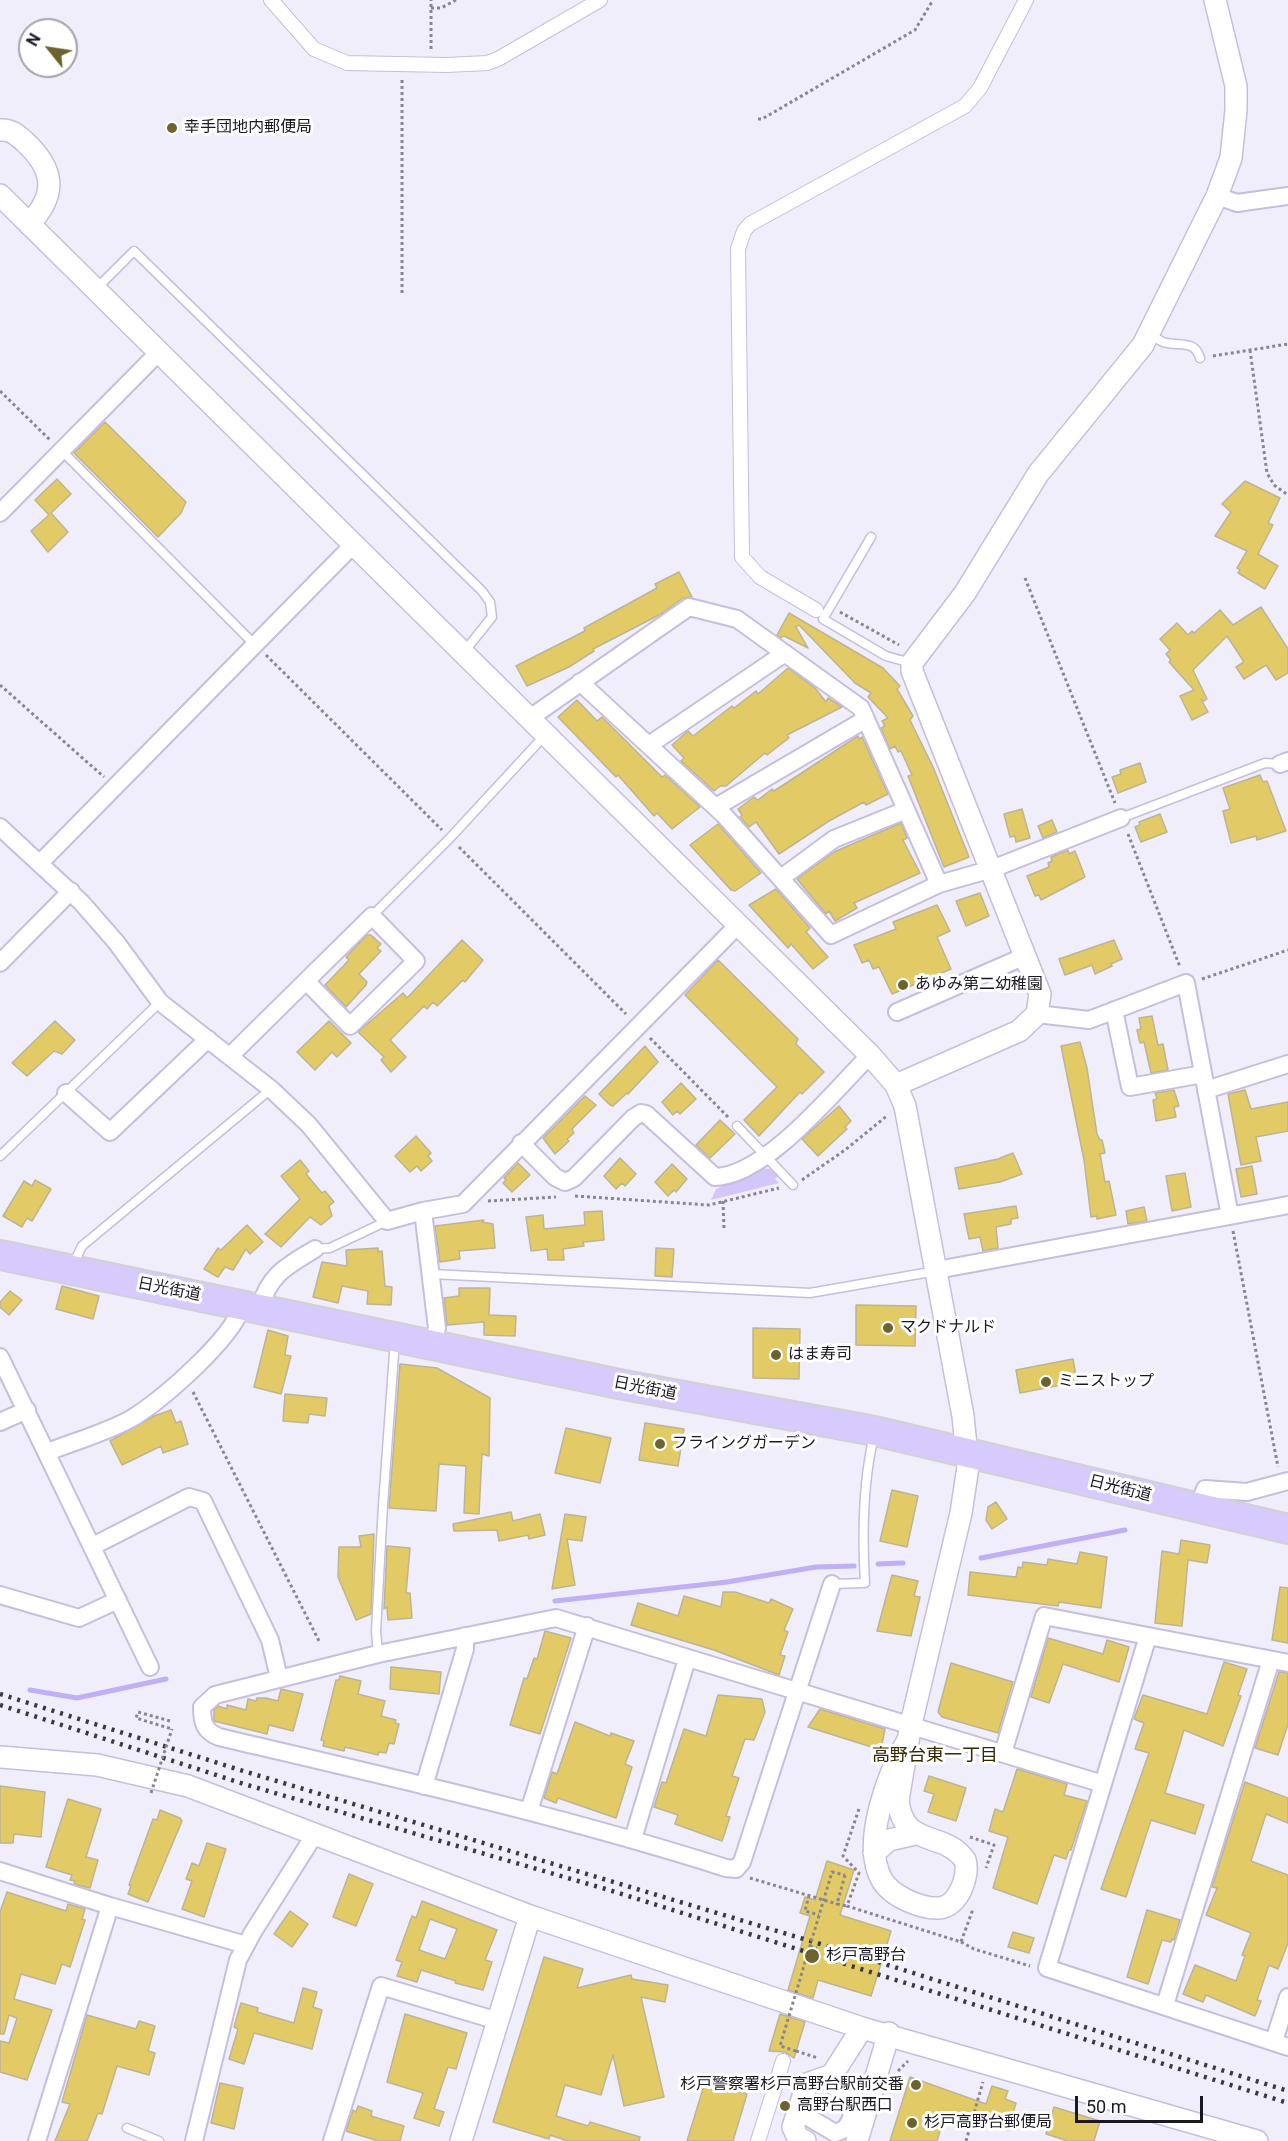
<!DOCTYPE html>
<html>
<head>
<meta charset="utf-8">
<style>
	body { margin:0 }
	#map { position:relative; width:1288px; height:2141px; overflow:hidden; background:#f1eefb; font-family:Roboto,sans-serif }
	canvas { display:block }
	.north { position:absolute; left:18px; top:18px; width:60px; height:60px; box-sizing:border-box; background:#fff; border:2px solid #a4a3a7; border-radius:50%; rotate:300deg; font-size:16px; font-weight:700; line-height:24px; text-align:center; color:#1b1823 }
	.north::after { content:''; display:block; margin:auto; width:21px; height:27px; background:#6e632f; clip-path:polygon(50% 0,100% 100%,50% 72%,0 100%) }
	.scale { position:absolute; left:1075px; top:2096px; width:128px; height:27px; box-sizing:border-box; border:3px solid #1b1823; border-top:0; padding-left:8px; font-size:18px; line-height:21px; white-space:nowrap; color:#1b1823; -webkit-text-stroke:4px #fff; paint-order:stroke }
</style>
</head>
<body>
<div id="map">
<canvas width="1288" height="2141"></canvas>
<div class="north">N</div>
<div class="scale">50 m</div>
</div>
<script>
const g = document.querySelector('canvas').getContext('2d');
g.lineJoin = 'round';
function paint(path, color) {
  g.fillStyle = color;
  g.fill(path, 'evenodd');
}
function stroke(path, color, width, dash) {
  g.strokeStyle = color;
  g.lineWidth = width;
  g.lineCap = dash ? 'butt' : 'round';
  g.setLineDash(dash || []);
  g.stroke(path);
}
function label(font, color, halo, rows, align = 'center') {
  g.font = font + ' Roboto,"Noto Sans JP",sans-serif';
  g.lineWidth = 6;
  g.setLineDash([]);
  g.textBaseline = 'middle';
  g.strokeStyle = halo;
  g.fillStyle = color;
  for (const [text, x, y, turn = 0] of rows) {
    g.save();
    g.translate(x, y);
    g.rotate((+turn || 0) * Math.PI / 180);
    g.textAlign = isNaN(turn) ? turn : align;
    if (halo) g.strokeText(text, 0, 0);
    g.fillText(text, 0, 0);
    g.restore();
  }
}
paint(new Path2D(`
	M763,1168L770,1169L778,1176L775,1179L779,1183L711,1200L716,1189Z`), '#d3c6fa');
stroke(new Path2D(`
	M981,1558L1125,1530
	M878,1564L903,1563
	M555,1601L727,1582L816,1567L854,1566
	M30,1690L77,1698L166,1679`), '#c1aff5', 5);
const building = new Path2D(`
	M105,422L186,502L181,513L158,537L74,453Z
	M57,479L71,494L51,513L68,532L48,552L31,531L49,515L35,500Z
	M1245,481L1280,498L1268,523L1273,525L1258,554L1278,566L1265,589L1238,573L1240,570L1237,568L1247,551L1215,536L1231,512L1222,504Z
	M679,572L692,597L683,598L661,614L593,649L594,651L569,667L527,686L516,666L585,631L584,628L657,588L655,584Z
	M1261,607L1288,649V673L1276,680L1266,665L1244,679L1236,667L1244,662L1227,636L1193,670L1207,699L1204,701L1201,699L1208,712L1192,720L1180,696L1194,690L1169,662L1171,660L1166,654L1170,650L1160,639L1177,623L1188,635L1192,631L1194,633L1220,610L1233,625Z
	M789,613L883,668L900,686L897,689L913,716L910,720L933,767L969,857L944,867L908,776L912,775L901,751L898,752L895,746L890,749L881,728L885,726L882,721L888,718L868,697L871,693L855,683L799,625L796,627L808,648L784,636L781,638L777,635Z
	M788,668L815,688L826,702L828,698L842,707L787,735L789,738L767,755L765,753L726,786H720L714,791L681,761L684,758L672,745L688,731L693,736L732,706L734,708L756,691L758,694Z
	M577,700L597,721L602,717L662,777L665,775L700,807L672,829L657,813L654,816L618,775L616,777L558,717Z
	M858,736L859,739L862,737L888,794L866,805L864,802L829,821L779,854L756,822L749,827L740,817L742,815L738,809L754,797L758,800L772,789L774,791Z
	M1140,763L1146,782L1118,793L1112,777L1121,774L1120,770Z
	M1260,775L1263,782L1267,781L1286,831L1257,840L1256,836L1231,843L1223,811L1230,809L1223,788Z
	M1022,809L1030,838L1016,842L1015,836L1010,837L1004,814Z
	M1160,814L1167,832L1141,842L1135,827L1140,825L1139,822Z
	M1052,820L1057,832L1043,838L1038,826Z
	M901,823L907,838L903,840L920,873L854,903L857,908L835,921L829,911L826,914L797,879L834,852Z
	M718,824L761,873L735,891L731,890L690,845Z
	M1068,850L1069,854L1075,851L1085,877L1041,900L1039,895L1035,896L1027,876L1049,867L1048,863L1052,861L1051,857Z
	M776,889L810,928L806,932L828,957L813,969L791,944L788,948L749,905Z
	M980,893L989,916L966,926L956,901Z
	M937,905L950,931L937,937L951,969L892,994L879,967L873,969L869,960L862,963L854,945L896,929L893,922Z
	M367,935H371L381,944L377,948L381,951L359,974L367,982L366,985L346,1007L325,985L349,960L346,957Z
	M462,940L483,960L465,982L463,980L437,1006L433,1002L427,1009L424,1006L390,1040L406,1057L391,1072L381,1060L384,1057L358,1032L403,993L407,998Z
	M1114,940L1122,959L1111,964L1112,966L1095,974L1092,965L1065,975L1059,959Z
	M718,960L798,1039L796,1044L824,1072L802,1094L800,1092L759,1136L744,1120L777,1087L685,995Z
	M1152,1016L1158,1045L1163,1044L1168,1070L1151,1073L1144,1042L1140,1043L1137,1030L1141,1029L1139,1018Z
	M55,1021L75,1040L62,1054L54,1051L27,1076L12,1063Z
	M329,1021L351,1043L337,1057L332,1052L315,1070L297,1052Z
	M1080,1042L1087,1068L1097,1134L1100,1140H1102L1105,1153L1100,1154L1105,1182L1109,1181L1116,1215L1097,1219V1216L1091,1217L1084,1160L1061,1046Z
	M645,1046L658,1062L628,1094L627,1093L613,1106L610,1105L599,1094Z
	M681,1083L696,1099L680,1114L677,1111L673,1115L662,1102Z
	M1174,1090L1179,1106L1174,1107L1176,1117L1156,1121L1153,1100L1157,1099L1155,1093Z
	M1245,1090L1251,1109L1288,1102V1131L1256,1137L1261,1161L1241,1165L1228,1094Z
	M585,1096L596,1105L572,1129L574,1133L567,1139L569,1141L555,1154L543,1138Z
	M839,1106L851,1121L845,1127L847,1129L818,1156L802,1139Z
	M720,1120L735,1134L710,1158L696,1145Z
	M416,1136L431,1153L428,1156L432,1161L421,1171L417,1166L410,1172L395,1156Z
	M1013,1153L1022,1174L1000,1182L959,1189L955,1168L998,1159Z
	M620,1158L636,1174L625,1186L622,1183L616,1189L604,1176Z
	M300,1160L309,1171L306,1174L322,1193L325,1191L334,1202L329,1206L332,1216L321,1225L310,1217L281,1247L265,1234L300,1199L281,1176Z
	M518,1163L530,1175L512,1192L503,1183L506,1180L504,1178Z
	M672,1164L687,1179L676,1192L674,1190L668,1196L655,1182Z
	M1252,1166L1257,1194L1241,1197L1236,1169Z
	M1185,1173L1191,1207L1172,1211L1166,1176Z
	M35,1180L51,1189L32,1221L27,1218L22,1227L3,1216L24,1181L32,1186Z
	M1016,1206L1018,1218L1011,1219V1224L996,1227L998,1248L983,1251L980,1237L969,1239L964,1214Z
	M1144,1207L1147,1221L1128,1224L1126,1211Z
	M602,1211L604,1240L583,1242L584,1246L563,1249L564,1260H548L547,1249L531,1251L526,1217L543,1215L544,1229L585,1225L584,1212Z
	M484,1220L482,1222L493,1224L495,1248L459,1251L460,1259L440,1262L435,1226Z
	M247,1225L263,1242L250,1254L246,1249L233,1270L225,1267L218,1277L204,1269L218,1248L221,1250Z
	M378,1248V1252L382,1251L385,1286L392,1287L391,1305L367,1304L368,1291L342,1286L338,1303L313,1297L322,1262L347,1266L346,1250Z
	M656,1248L674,1249L672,1277L655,1276Z
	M62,1286L99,1296L93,1319L56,1309Z
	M459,1288H490L489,1315L516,1316L515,1336L484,1335V1322L447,1325L444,1298L459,1296Z
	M10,1291L22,1300L9,1315L0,1307V1302Z
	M856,1305L916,1306L915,1346L856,1345Z
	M753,1328L800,1329L799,1379L753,1378Z
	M268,1330L288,1336L285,1355L291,1356L281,1394L254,1387Z
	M1073,1359L1077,1382L1020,1393L1016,1370Z
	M400,1364L437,1368L490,1398L489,1456L482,1454L479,1514L464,1513L466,1466L439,1464L436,1511L389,1508Z
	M285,1394L327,1398L325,1416L309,1414L308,1423L283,1421Z
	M171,1410L176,1423L181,1421L188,1444L163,1453L161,1446L122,1465L110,1441L154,1416Z
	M645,1423L684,1429L678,1466L639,1460Z
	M566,1428L611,1438L600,1483L555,1473Z
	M892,1490L918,1496L907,1547L880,1541Z
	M996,1502L1007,1519L992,1529L986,1520L988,1507Z
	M511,1512L513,1521L540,1514L545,1535L529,1539L528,1535L499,1541L497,1530L454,1531L453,1524Z
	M565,1514L586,1517L582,1541L567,1539L575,1585L552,1589Z
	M374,1534L371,1614L356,1620L338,1577L339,1547H361L359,1536Z
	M1181,1540L1210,1545L1207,1563L1188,1560L1182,1626L1155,1623L1162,1551L1179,1554Z
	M387,1546L410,1548L406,1593H410L412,1618L388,1620L387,1607L384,1609Z
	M1080,1552L1107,1557L1101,1608L1059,1602L1058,1606L968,1595L970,1572L1016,1577L1018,1567L1022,1568L1023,1562L1047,1565L1048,1559L1077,1564Z
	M892,1575L918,1581L914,1596L920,1597L911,1636L877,1631Z
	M1280,1587L1288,1588V1643L1272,1640Z
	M723,1592H735L769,1603L771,1599L793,1609L784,1630L788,1632L780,1655L785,1656L779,1675L714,1650L631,1625L638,1603L678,1616L684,1596L721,1607Z
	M545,1631L571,1638L540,1734L510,1725L524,1678L527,1679L534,1658L537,1659Z
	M1048,1638L1103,1654L1107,1640L1129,1647L1119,1682L1063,1664L1049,1703L1031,1697Z
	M1224,1662L1247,1669L1238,1695L1241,1696L1223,1746L1184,1730L1165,1793L1204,1805L1195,1834L1151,1820L1126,1897L1101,1889L1149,1753L1135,1749L1144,1723L1134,1719L1143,1695L1207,1714Z
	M951,1663L1013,1682L998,1733L942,1717L938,1712Z
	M391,1667L441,1672L439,1694L390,1689Z
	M1279,1672L1288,1673V1724L1278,1755L1255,1748Z
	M340,1676L361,1681L358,1694L385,1701L381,1716L396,1720L395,1723L399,1724L394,1744L389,1743L386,1753L379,1752L378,1755L345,1747L344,1751L323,1746L324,1741L321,1740L336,1680H339Z
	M281,1689L303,1694L293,1731L269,1725L267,1734L214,1721V1710L218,1706L227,1709V1705L246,1710L248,1699L256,1701L257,1698H266L278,1701Z
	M718,1695L762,1699L765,1712L754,1740L745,1739L732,1776L739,1778L726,1816L730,1817L722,1841L675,1824L678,1815L654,1807L662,1782L666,1783L684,1729L706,1736Z
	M820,1709L885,1729L881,1750L808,1727Z
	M575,1722L610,1736L611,1733L634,1741L625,1764L632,1767L616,1818L558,1798L556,1803L544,1798L552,1772L557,1774Z
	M1017,1769L1067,1784L1064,1795L1087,1801L1071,1850H1069L1066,1859L1054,1855L1037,1904L993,1888L1008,1837L989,1831L995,1809L1003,1812Z
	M929,1776L966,1788L956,1821L928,1812L934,1794L924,1791Z
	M1245,1782L1288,1798V1823L1266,1814L1251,1861L1288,1875V1943L1278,1969L1269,1965L1257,2000L1261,2001L1255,2016L1206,1995L1203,2002L1183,1994L1195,1965L1236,1981L1245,1956L1242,1955L1251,1933L1206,1915L1217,1888L1212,1887Z
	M0,1786L45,1792L41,1837L14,1834L13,1843H0Z
	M68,1799L101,1809L86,1857L98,1860L90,1888L74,1884L75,1881L70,1880L72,1875L46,1867Z
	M160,1810L180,1818L182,1821L148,1902L128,1894L131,1886L129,1885L153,1819L157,1820Z
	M207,1843L226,1849L204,1917L182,1909L192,1881L186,1879L192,1863L199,1866Z
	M827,1861L854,1870L840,1915L891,1931L871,1996L818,1980L813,1998L788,1990L810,1916L800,1913L805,1897L815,1900Z
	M349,1874L373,1884L356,1926L333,1917Z
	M7,1892L66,1911L68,1904L85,1909L82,1919L85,1920L70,1967L62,1964L55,1984L21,1974L14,1999L52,2010L27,2080L0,2072V2041L9,2043L17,2018L9,2015L4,2034H0V1912Z
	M422,1901L497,1930L485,1960L492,1962L483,1990L455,1983L456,1981L421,1970L417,1982L397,1976L402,1962L396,1960L412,1916L416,1918ZM430,1919L457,1929L445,1959L419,1950Z
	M1147,1910L1180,1920L1174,1940L1172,1939L1171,1942L1162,1940L1148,1984L1127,1977Z
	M290,1911L308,1924L292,1947L274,1934Z
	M1013,1932L1034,1938L1029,1953L1008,1947Z
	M544,1957L583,1969L577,1988L631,1975L632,1979L668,1985L665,2002L641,1997L664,2097L624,2106L613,2055L601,2095L565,2085L556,2116L588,2126L590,2122L640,2137L639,2141H568L550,2135L549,2139L493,2122Z
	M303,1988L317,1992L313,2007L322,2010L312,2049L254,2033L244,2064L229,2059L238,2029L234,2027L241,2003L258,2008L257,2012L294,2023Z
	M405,2014L467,2033L456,2069L448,2067L434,2109L444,2112L439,2126L414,2118L423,2093L387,2082Z
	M780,2014L805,2022L794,2058L785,2052L769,2051Z
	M87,2015L136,2029L139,2021L155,2026L148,2051L155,2053L149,2075L117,2066L102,2114L98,2113L87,2141H55L70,2104L62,2102Z
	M910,2077L986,2104L992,2086L1008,2091L1005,2099L1016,2103L1008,2130L964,2116L962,2121L945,2115L937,2141H890Z
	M705,2082L747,2094L733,2141H687Z
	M220,2083L243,2088L234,2129L211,2123Z
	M358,2106L372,2111L371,2116L404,2126L400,2141H378L346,2131L353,2110L356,2112Z
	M1054,2107L1100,2121L1094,2141H1068L1046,2134Z`);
paint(building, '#e2cb66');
stroke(building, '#bcb495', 1.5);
const service = new Path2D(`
	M96,289L134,251L482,591L490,602L492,617L464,652
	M1150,335C1154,337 1159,340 1163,342C1178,347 1195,339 1200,358
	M62,451L255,645
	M871,537L823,619L886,656L911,663
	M1121,818L1265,763L1280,764
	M372,916L450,838L546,734
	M737,1126L793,1185
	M0,1156L160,1002
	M315,1249L330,1248L387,1221
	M73,1265L82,1246L271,1089
	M432,1274L810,1293L936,1271
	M832,1584L865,1583C862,1534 863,1482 874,1435
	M378,1654L376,1631L383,1505L395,1340
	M127,2128L159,2141`);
const pedestrian = new Path2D(`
	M271,0L314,49L347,63L447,65L487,63L498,59L600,0
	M816,610L760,577L742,557L738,249L744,231L750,224L965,106L980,88L1026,0
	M758,2141L783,2061`);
const minor = new Path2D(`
	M1217,196L1237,203L1288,196
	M0,513L159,352
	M530,718L689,607L737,619L861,708L939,884L831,935L724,815L580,682
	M649,745L785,653
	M1280,764L1288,761
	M716,807L866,719
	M0,827L81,902L116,942L160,1002L271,1089L309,1125L387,1221L423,1211L437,1328L433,1345
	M40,863L353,545
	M781,878L834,839L906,810
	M939,884L992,869L1121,818
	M0,963L71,891
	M1114,1010L1130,1087L1203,1074
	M897,1012L1025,956
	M1037,1014L1089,1020L1186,983L1230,1216
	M230,1056L372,916L416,961L350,1026L307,982
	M1206,1090L1288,1064
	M66,1093L110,1132L208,1039
	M521,1143L555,1177L565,1182L574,1178L633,1118L641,1113L646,1114L715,1177C766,1176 834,1091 870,1055
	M423,1211L463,1204L738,925
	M937,1270L1288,1205
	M259,1309C270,1274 285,1267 315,1249
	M0,1357L150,1667
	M0,1422L27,1410
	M48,1452C75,1441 109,1432 134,1417C165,1397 231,1340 243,1305
	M1198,1508L1205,1489L1247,1492L1288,1481
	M93,1546L189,1497L203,1501L270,1640L279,1678
	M832,1584L742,1862L736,1869L726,1868C559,1815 389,1777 219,1737C204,1731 202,1722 202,1707L215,1695L378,1654L556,1618L1103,1784L1047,1968L1288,2047
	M0,1595L79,1618L118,1600
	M1003,1753L1044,1616L1148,1636
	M1103,1784L1148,1636L1288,1663
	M424,1786L465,1649V1636
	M529,1811L587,1626
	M633,1839L687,1659
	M0,1871L110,1906L37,2141
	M110,1906L246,1945
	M1165,2005L1271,1660
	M1274,2041L1288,1997
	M832,2075L870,2098
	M798,2111L835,2133L845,2129L851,2119L852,2107L826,2077
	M194,2141L238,1960L253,1932L315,1834
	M332,2141L381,1986L498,2021`);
const tertiary = new Path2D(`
	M0,130C11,129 17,135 25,142C54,169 58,194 29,224
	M0,195L870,1055L896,1085L905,1106L963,1416L968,1467L961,1513L911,1724L898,1800C903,1849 944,1830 965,1860C970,1876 958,1907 939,1908C921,1909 891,1896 882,1880C861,1844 888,1773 908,1740
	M896,1085L1019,1031L1037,1014L1040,994L912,671V663L965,593L1038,474L1143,345L1217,196L1231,158L1236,110V86L1215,0
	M0,1757L97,1765L188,1786L530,1916L862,2028L1257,2141
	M874,1853L889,1840L915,1834
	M461,2141L530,1916
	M805,2141L798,2138L793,2127L807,2084L832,2075L862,2028
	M857,2141L889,2033`);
const trunk = new Path2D(`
	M0,1255L624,1385L875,1431L1288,1529`);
stroke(service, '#c5bedd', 11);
stroke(pedestrian, '#c5bedd', 16);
stroke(minor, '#c5bedd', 20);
stroke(tertiary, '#c5bedd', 24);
stroke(trunk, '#d1d1d3', 32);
stroke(new Path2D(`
	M431,8H441L456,0
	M431,49V0
	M758,119H762L915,30L933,0
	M402,293V77
	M1250,350L1267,473L1274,485L1288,495
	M1213,356L1288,344
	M0,391L50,440
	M1025,578L1115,803
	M840,612L899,645
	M266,655L442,830
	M0,685L104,777
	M1128,834L1180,967
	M459,847L626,1014
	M1202,979L1288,950
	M650,1038L730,1119
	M802,1180L845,1150L888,1115
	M575,1196L709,1205L779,1188
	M488,1201L556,1197
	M723,1201L724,1228
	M1233,1231L1278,1467
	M193,1392L319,1641
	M170,1721L138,1712L136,1718L172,1729
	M859,1809L843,1856L859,1873L847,1906L961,1942L973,1909
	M970,1837L994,1845L986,1868
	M845,1875L837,1904L847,1906
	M750,1878L837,1904
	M809,1895L805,1911L819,1915
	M961,1942L974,1949L1030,1966
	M810,1946L817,1948
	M796,2051L818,2058
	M898,2071L908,2061
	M966,2141L983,2082`), '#898692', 3, [3, 3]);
stroke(service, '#fff', 8);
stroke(pedestrian, '#fff', 14);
stroke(minor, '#fff', 16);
stroke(tertiary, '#fff', 21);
stroke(trunk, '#d7cafc', 28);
stroke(new Path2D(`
	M0,1694L240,1770L837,1949L1288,2091
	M0,1705L244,1784L609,1890L1288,2103`), '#3b3843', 4.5, [3, 6]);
stroke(new Path2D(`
	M151,1793L172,1729
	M796,2051L780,2046L832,1872L845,1875`), '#898692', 3, [3, 3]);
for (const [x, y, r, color] of [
	[172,128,6,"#6e632f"],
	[903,985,6,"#6e632f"],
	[888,1328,6,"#6e632f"],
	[776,1355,6,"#6e632f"],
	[1046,1382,6,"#6e632f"],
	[660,1444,6,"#6e632f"],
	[812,1956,8,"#6e632f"],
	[916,2085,6,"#6e632f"],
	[785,2106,6,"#6e632f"],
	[912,2123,6,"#6e632f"]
]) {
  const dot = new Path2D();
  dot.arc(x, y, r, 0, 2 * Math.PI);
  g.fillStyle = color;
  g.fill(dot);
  stroke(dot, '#fff', 2);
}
label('16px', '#1b1823', '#fff', [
	["幸手団地内郵便局",184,128],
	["あゆみ第二幼稚園",915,985],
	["マクドナルド",900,1328],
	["はま寿司",788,1355],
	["ミニストップ",1058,1382],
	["フライングガーデン",672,1444],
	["杉戸高野台",826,1956],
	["杉戸警察署杉戸高野台駅前交番",904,2085,"right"],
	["高野台駅西口",797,2106],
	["杉戸高野台郵便局",924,2123]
], 'left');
label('16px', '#1b1823', '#fff', [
	["日光街道",169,1290,11],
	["日光街道",645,1389,11],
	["日光街道",1120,1489,14]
]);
label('18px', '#322900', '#fff', [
	["高野台東一丁目",935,1756]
]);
</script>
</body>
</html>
